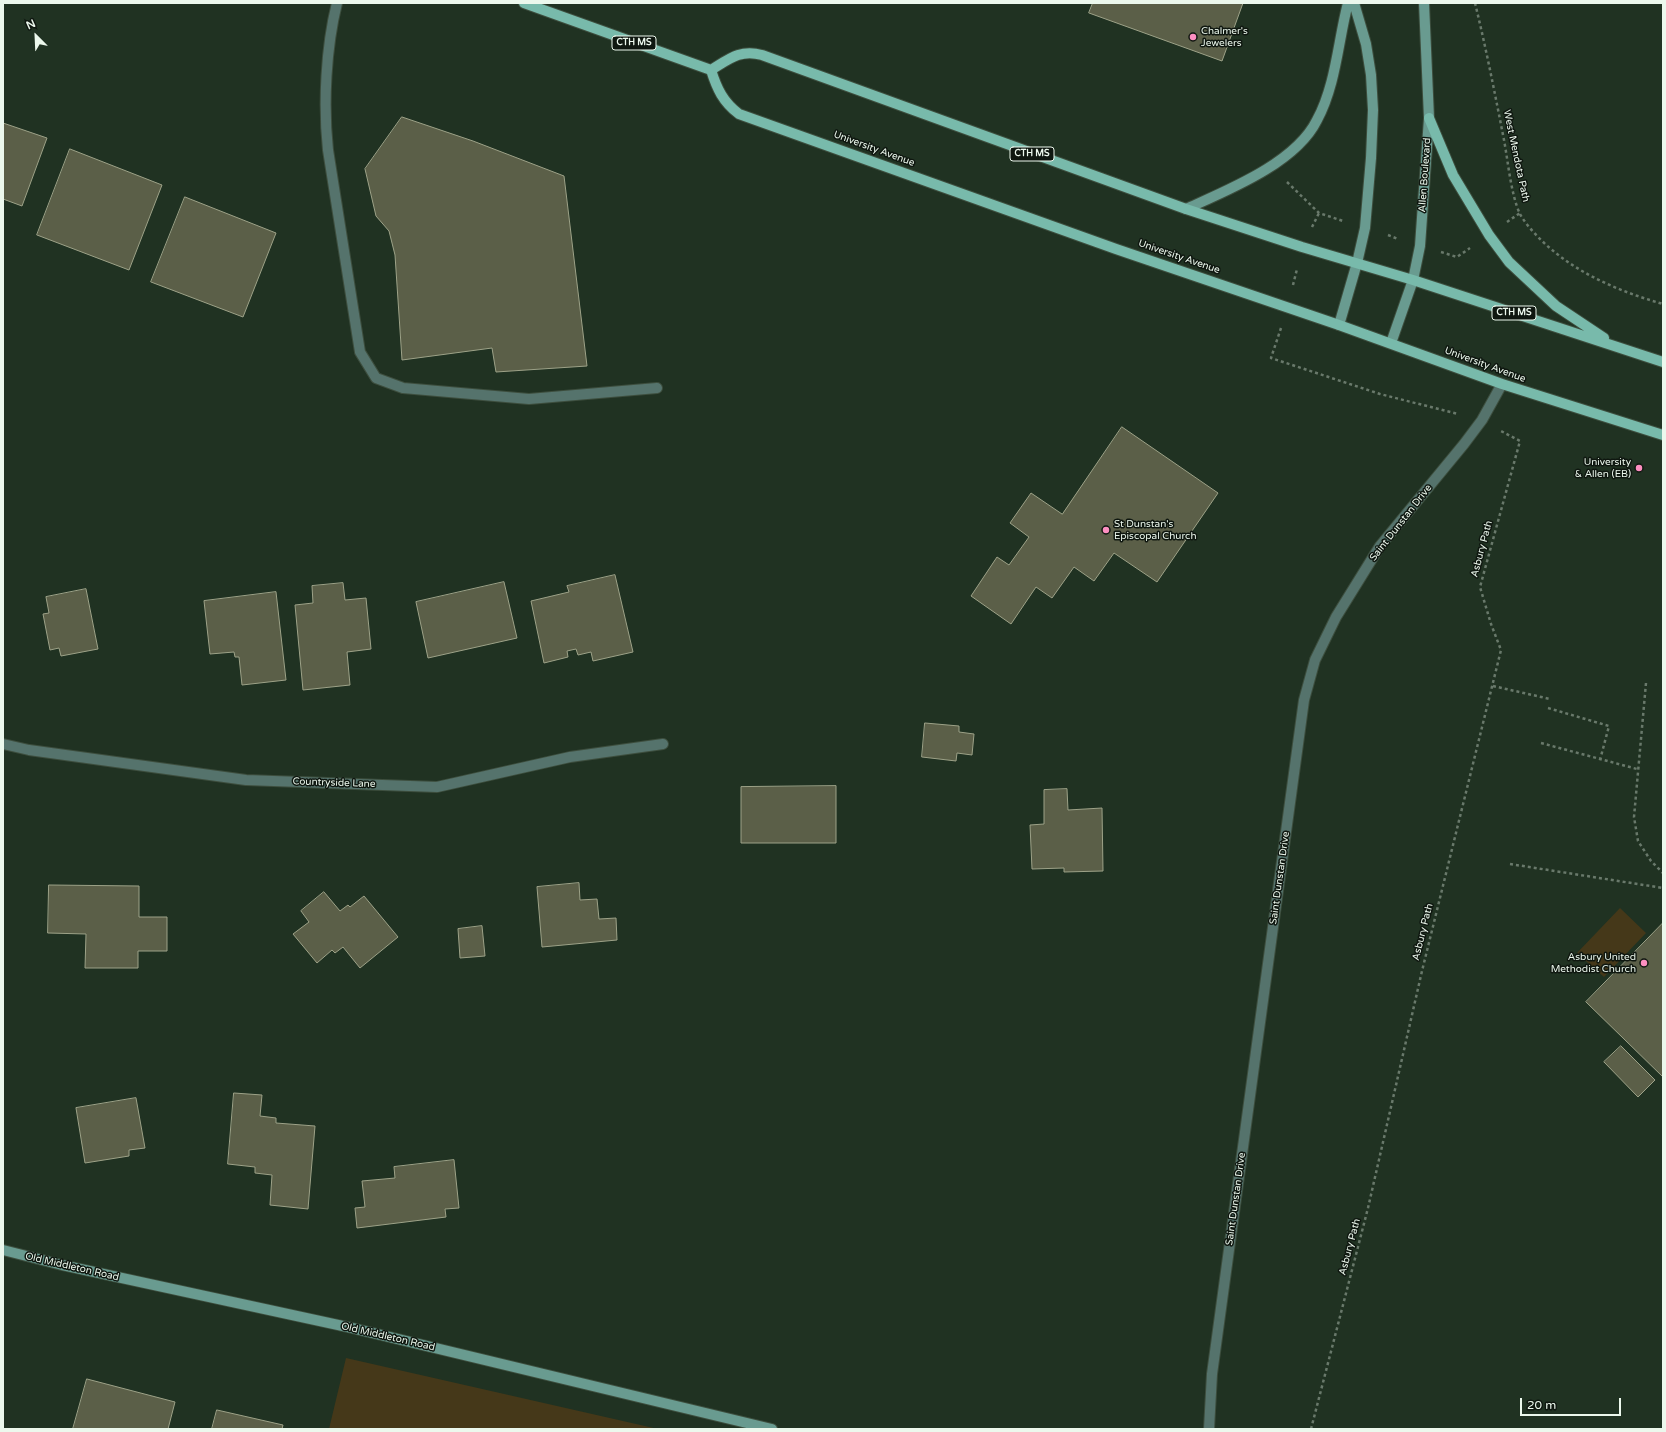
<!DOCTYPE html>
<html>
<head>
<meta charset="utf-8">
<style>
	body { margin:0 }
	#map { position:relative; width:1666px; height:1432px; overflow:hidden; background:#203222; font-family:"Varela Round",sans-serif }
	canvas { display:block }
	.frame { position:absolute; inset:0; border:4px solid #ecf8ed; pointer-events:none }
	.north { position:absolute; left:16px; top:16px; width:40px; height:40px; -webkit-text-stroke:3px #0f1710; paint-order:stroke; rotate:336deg; font-size:11px; font-weight:700; line-height:16px; text-align:center; color:#ecf8ed }
	.north::after { content:''; display:block; margin:auto; width:14px; height:18px; background:#ecf8ed; clip-path:polygon(50% 0,100% 100%,50% 72%,0 100%) }
	.scale { position:absolute; left:1520px; top:1398px; width:101px; height:18px; box-sizing:border-box; border:2px solid #ecf8ed; border-top:0; padding-left:5px; font-size:12px; line-height:14px; white-space:nowrap; color:#ecf8ed; -webkit-text-stroke:3px #0f1710; paint-order:stroke }
</style>
</head>
<body>
<div id="map">
<canvas width="1666" height="1432"></canvas>
<div class="frame"></div>
<div class="north">N</div>
<div class="scale">20 m</div>
</div>
<script>
const g = document.querySelector('canvas').getContext('2d');
g.lineJoin = 'round';
function paint(path, color) {
  g.fillStyle = color;
  g.fill(path, 'evenodd');
}
function stroke(path, color, width, dash) {
  g.strokeStyle = color;
  g.lineWidth = width;
  g.lineCap = dash ? 'butt' : 'round';
  g.setLineDash(dash || []);
  g.stroke(path);
}
function label(font, color, halo, rows, align = 'center') {
  g.font = font + ' "Varela Round",sans-serif';
  g.lineWidth = 3;
  g.setLineDash([]);
  g.textBaseline = 'middle';
  g.strokeStyle = halo;
  g.fillStyle = color;
  for (const [text, x, y, turn = 0] of rows) {
    g.save();
    g.translate(x, y);
    g.rotate((+turn || 0) * Math.PI / 180);
    g.textAlign = isNaN(turn) ? turn : align;
    if (halo) g.strokeText(text, 0, 0);
    g.fillText(text, 0, 0);
    g.restore();
  }
}
paint(new Path2D(`
	M1620,908L1646,933L1604,977L1577,953Z
	M346,1358L658,1429H329Z`), '#453819');
const building = new Path2D(`
	M1093,3H1243L1222,61L1089,13Z
	M402,117L473,141L564,176L587,366L496,372L492,348L402,360L395,255L389,231L376,216L365,169Z
	M3,123L47,138L22,206L3,199Z
	M70,149L162,185L129,270L37,235Z
	M185,197L276,233L243,317L151,282Z
	M1122,427L1218,493L1157,582L1114,553L1094,581L1074,567L1052,598L1036,587L1011,624L971,596L997,557L1009,565L1029,537L1010,523L1031,493L1062,514Z
	M615,575L633,652L593,661L591,652L578,655L576,649L567,651L568,657L544,663L531,601L569,592L567,586Z
	M504,582L517,638L428,658L416,602Z
	M343,583L345,600L366,598L371,649L347,652L350,685L303,690L295,605L313,603L312,586Z
	M86,589L98,649L61,656L59,648L50,650L43,614L49,613L46,597Z
	M276,592L286,680L242,685L239,657H235L234,652L210,654L204,601Z
	M925,723L959,726V732L974,734L972,755L957,753L956,761L922,757Z
	M836,786V843H741V787Z
	M1067,789L1068,810L1102,808L1103,871L1064,872V868L1032,869L1030,825L1044,824V790Z
	M579,883L580,900L597,899L599,919L616,918L617,940L542,947L537,887Z
	M49,885L139,886V917H167V951H138V968H85L86,934L48,933Z
	M324,892L340,911L348,905L350,907L364,896L398,937L360,968L343,947L335,953L332,950L317,963L293,934L309,922L301,911Z
	M1663,923V1077L1586,1002Z
	M482,926L485,956L460,958L458,929Z
	M1621,1046L1655,1080L1638,1097L1604,1062Z
	M234,1093L262,1095L260,1116L276,1118V1123L315,1126L308,1209L270,1205L272,1175L255,1173V1167L228,1164Z
	M136,1098L145,1148L129,1150V1156L85,1163L76,1108Z
	M454,1160L459,1208L445,1209L446,1217L357,1228L355,1208L365,1207L362,1181L395,1178L394,1167Z
	M87,1379L175,1402L168,1429H73Z
	M217,1410L283,1425L282,1429H212Z`);
paint(building, '#5b5f48');
stroke(building, '#9da288', 1);
const lane = new Path2D(`
	M337,3C326,47 323,104 328,150L360,352L376,378L403,388L529,399L657,388`);
const street = new Path2D(`
	M3,744L29,750L246,780L437,787L570,757L663,744
	M1209,1429L1212,1374L1304,700L1315,660L1336,617L1380,546L1464,444L1482,420L1502,384`);
const secondary = new Path2D(`
	M1186,209C1228,190 1296,163 1317,120C1336,85 1338,41 1348,3
	M1339,325L1357,263L1365,228L1371,158L1373,110L1371,75L1366,44L1354,3
	M1391,343L1413,280L1420,246L1429,118L1424,3
	M3,1250L62,1265L352,1328L772,1429`);
const primary = new Path2D(`
	M524,3L711,70
	M711,70C717,89 723,102 739,114L1116,249L1339,325L1502,384L1663,435
	M711,70C729,59 740,49 762,55L1186,209L1302,247L1413,280L1663,362
	M1429,118L1453,175L1489,235L1509,262L1556,306L1604,338`);
stroke(lane, '#3d4e3e', 12);
stroke(street, '#3d4e3e', 12);
stroke(secondary, '#3d4e3e', 12);
stroke(primary, '#3d4e3e', 12);
stroke(new Path2D(`
	M1475,3C1486,48 1495,94 1504,140C1508,161 1511,195 1520,214C1525,223 1533,232 1541,240C1575,273 1618,291 1663,304
	M1287,182L1319,213L1343,221
	M1507,222L1520,213
	M1312,227L1319,213
	M1388,235L1398,239
	M1441,252L1457,257L1470,248
	M1293,285L1297,269
	M1281,328L1271,358L1380,394L1458,414
	M1646,683L1634,817L1638,841L1651,861L1663,873
	M1493,686L1550,699
	M1548,708L1609,726L1600,760
	M1541,743L1637,769
	M1510,864L1663,888
	M1311,1429L1368,1208L1422,971L1501,650L1491,624L1480,587L1520,441L1501,431`), '#69796b', 2.5, [3, 3]);
stroke(lane, '#55736c', 10);
stroke(street, '#55736c', 10);
stroke(secondary, '#699b90', 10);
stroke(primary, '#78baab', 10);
for (const [x, y, r, color] of [
	[1193,37,4,"#fd8fc1"],
	[1639,468,4,"#fd8fc1"],
	[1106,530,4,"#fd8fc1"],
	[1644,963,4,"#fd8fc1"]
]) {
  const dot = new Path2D();
  dot.arc(x, y, r, 0, 2 * Math.PI);
  g.fillStyle = color;
  g.fill(dot);
  stroke(dot, '#0f1710', 1.5);
}
for (const [x, y, w] of [
	[634,43,44],
	[1032,154,44],
	[1514,313,44]
]) {
  const box = new Path2D();
  box.roundRect(x - w / 2, y - 7, w, 14, 3);
  g.fillStyle = '#0f1710';
  g.fill(box);
  stroke(box, '#ecf8ed', 1);
}
label('bold 9px', '#ecf8ed', null, [
	["CTH MS",634,43],
	["CTH MS",1032,154],
	["CTH MS",1514,313]
]);
label('10px', '#ecf8ed', '#0f1710', [
	["Chalmer's",1201,31],
	["Jewelers",1201,43],
	["University",1631,462,"right"],
	["& Allen (EB)",1631,474,"right"],
	["St Dunstan's",1114,524],
	["Episcopal Church",1114,536],
	["Asbury United",1636,957,"right"],
	["Methodist Church",1636,969,"right"]
], 'left');
label('10px', '#ecf8ed', '#0f1710', [
	["University Avenue",874,149,20],
	["West Mendota Path",1516,156,78],
	["Allen Boulevard",1425,175,-86],
	["University Avenue",1179,257,19],
	["University Avenue",1485,365,20],
	["Saint Dunstan Drive",1401,523,-52],
	["Asbury Path",1482,549,-75],
	["Countryside Lane",334,783,2],
	["Saint Dunstan Drive",1280,878,-82],
	["Asbury Path",1423,932,-76],
	["Saint Dunstan Drive",1236,1199,-82],
	["Asbury Path",1350,1247,-75],
	["Old Middleton Road",72,1267,13],
	["Old Middleton Road",388,1337,13]
]);
</script>
</body>
</html>
